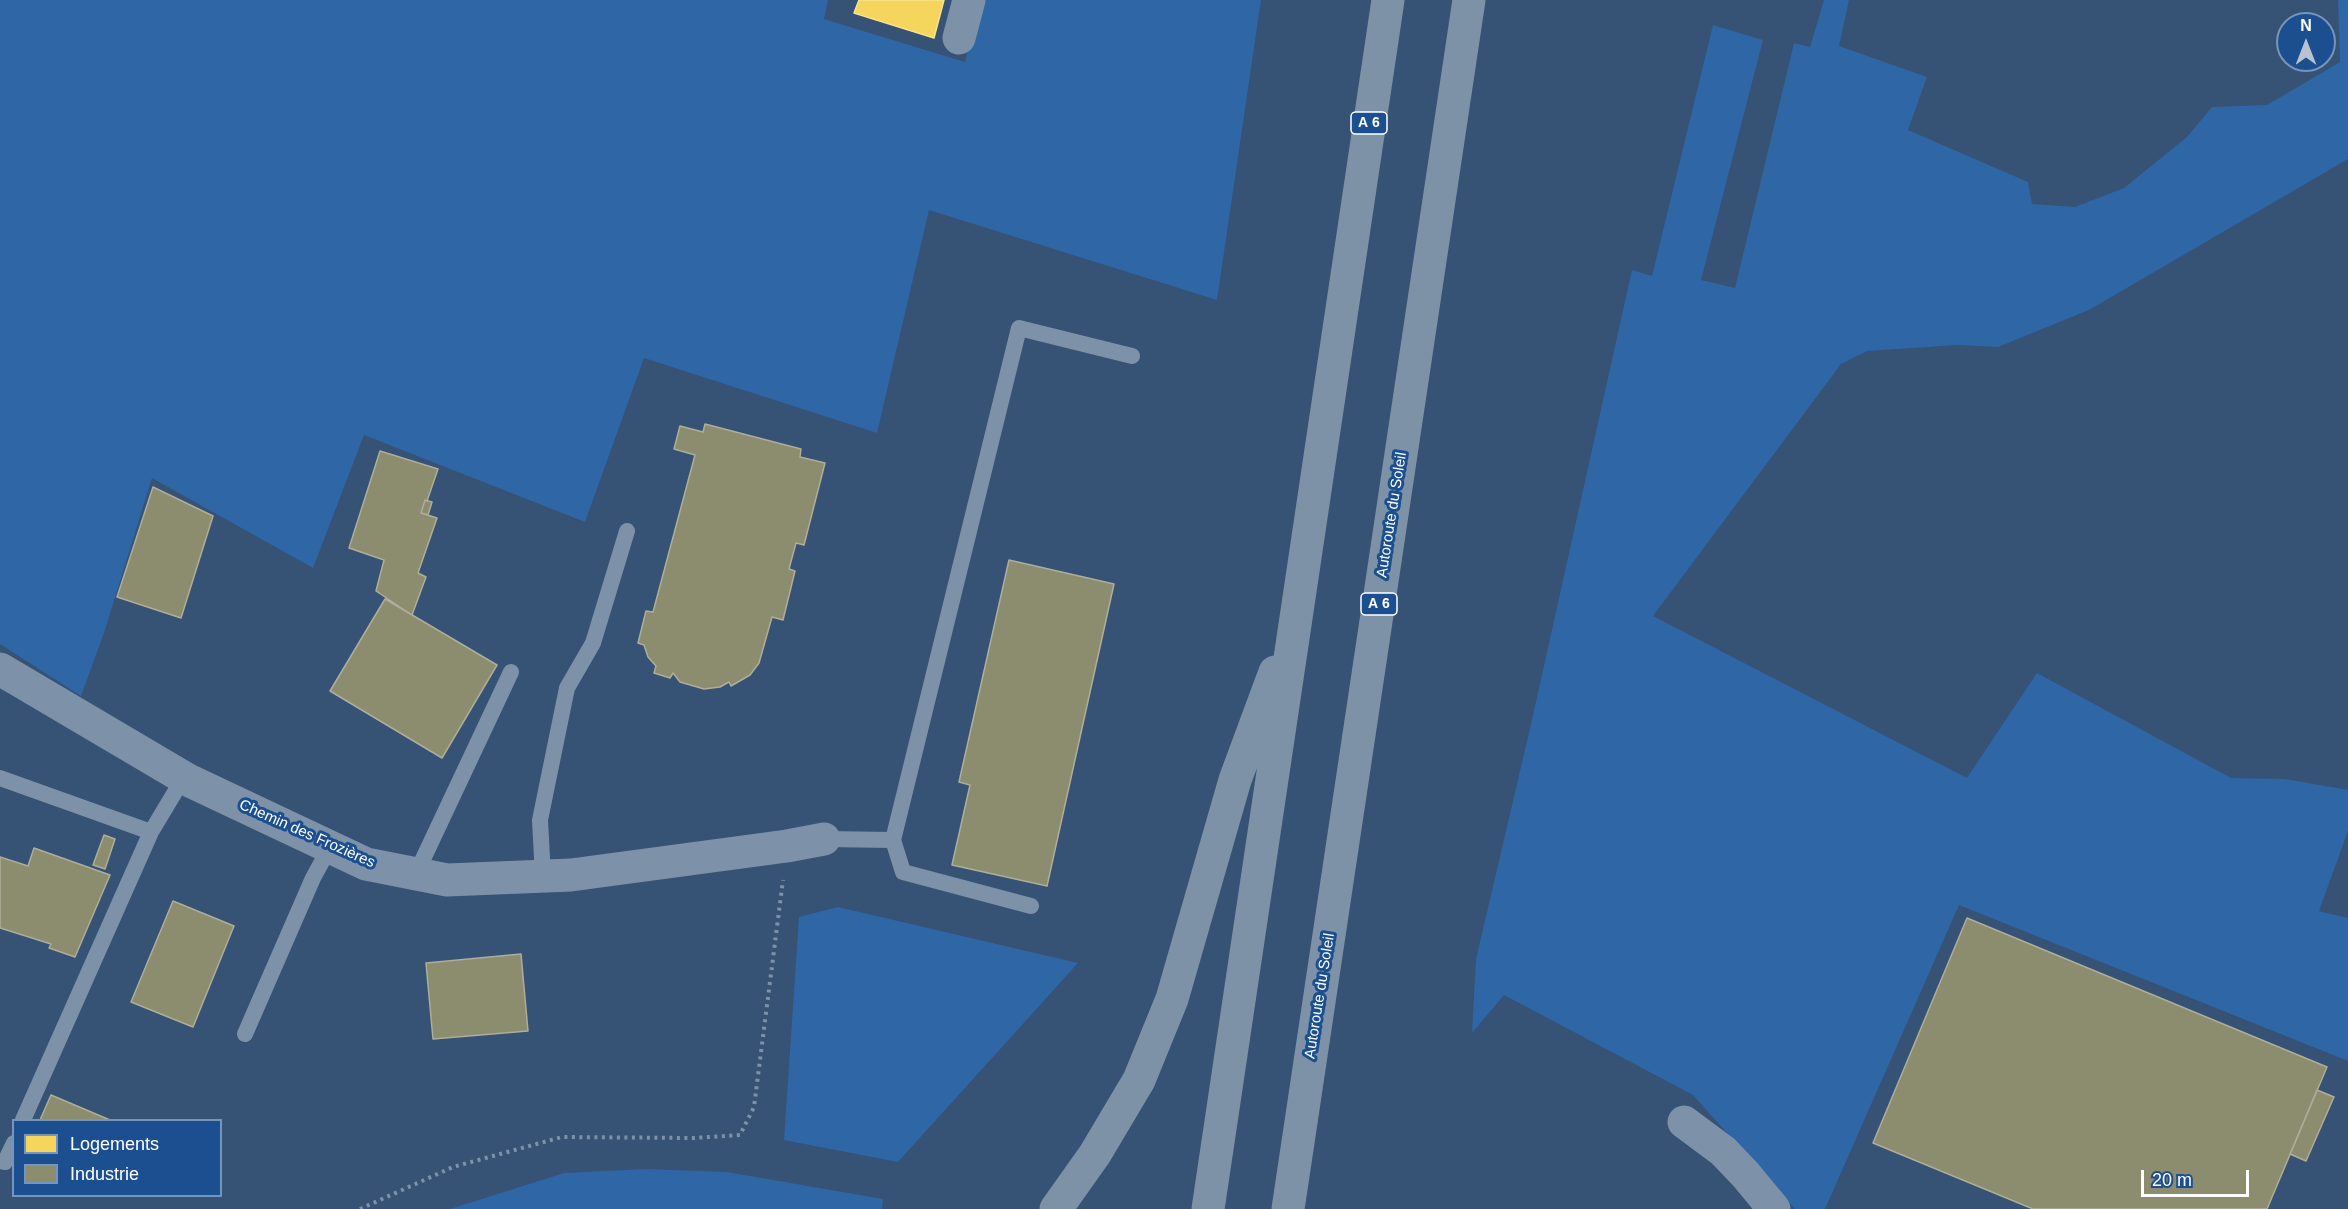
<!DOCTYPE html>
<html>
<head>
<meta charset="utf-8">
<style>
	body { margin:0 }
	#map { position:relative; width:2348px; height:1209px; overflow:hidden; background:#365274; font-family:Helvetica,sans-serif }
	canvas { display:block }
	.legend { position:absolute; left:12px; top:1119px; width:210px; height:78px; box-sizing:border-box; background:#1b4f8f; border:2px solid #7695bc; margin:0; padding:8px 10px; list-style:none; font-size:18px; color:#fff }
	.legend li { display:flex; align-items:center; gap:12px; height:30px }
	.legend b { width:30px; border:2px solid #7695bc }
	.north { position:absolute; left:2276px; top:12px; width:60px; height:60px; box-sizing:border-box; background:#1b4f8f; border:2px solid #7695bc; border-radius:50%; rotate:0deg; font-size:16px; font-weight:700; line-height:24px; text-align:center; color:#fff }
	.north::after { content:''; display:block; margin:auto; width:21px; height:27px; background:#b9c2ce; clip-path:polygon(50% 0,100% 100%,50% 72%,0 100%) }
	.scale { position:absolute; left:2141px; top:1170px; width:108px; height:27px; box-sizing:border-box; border:3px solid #fff; border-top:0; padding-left:8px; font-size:18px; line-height:21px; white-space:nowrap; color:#fff; -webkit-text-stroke:4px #1b4f8f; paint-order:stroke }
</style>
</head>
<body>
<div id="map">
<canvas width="2348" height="1209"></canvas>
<ul class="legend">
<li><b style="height:16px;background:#f6d55c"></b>Logements</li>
<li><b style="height:16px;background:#8c8c6e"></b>Industrie</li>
</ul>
<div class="north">N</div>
<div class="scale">20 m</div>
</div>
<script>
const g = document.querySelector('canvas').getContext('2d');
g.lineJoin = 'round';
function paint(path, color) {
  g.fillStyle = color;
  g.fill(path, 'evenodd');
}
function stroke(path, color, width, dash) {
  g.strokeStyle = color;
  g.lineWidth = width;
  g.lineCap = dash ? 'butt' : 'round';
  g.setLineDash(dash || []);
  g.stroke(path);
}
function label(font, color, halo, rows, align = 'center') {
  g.font = font + ' Helvetica,sans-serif';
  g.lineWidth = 6;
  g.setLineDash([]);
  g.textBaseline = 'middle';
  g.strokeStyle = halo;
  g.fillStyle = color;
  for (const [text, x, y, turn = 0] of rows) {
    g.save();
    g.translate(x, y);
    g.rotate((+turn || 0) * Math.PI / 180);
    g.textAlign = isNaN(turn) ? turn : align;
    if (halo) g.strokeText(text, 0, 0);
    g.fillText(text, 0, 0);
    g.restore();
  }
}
paint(new Path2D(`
	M0,0H828L824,19L965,62L981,0H1261L1217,300L929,210L877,433L644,358L585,522L364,435L313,568L152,478L104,633L81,696L0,644Z
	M1824,0H1849L1839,46L1927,77L1908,130L2028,182L2032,204L2075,207L2124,188L2187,137L2212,107L2267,105L2340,62L2338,0H2348V159L2089,310L1998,347L1957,345L1867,351L1841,364L1653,616L1967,778L2037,673L2231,778L2285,779L2348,790V831L2319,911L2348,918V1061L1959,905L1825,1209H1795L1693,1095L1504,995L1472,1033L1476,959L1531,724L1632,270L1652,276L1713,25L1763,40L1701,280L1735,288L1794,43L1810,47Z
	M838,907L1078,963L898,1162L784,1140L799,917Z
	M645,1169L727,1172L883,1199L882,1209H450L564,1173Z`), '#2f66a5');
const homes = new Path2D(`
	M859,0H944L934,38L854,13Z`);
paint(homes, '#f6d55c');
stroke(homes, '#f9e28d', 1.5);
const industry = new Path2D(`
	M705,424L801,449L800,457L825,463L804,545L796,543L789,569L795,571L783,620L772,617L759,663L750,675L731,686L729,682L720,687L704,689L680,682L673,673L670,678L654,673L656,666L648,657L644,645L638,643L646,611L653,612L695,455L674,449L680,426L703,432Z
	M380,451L438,469L427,501L425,500L421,513L437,518L418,573L426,577L412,615L376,591L384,560L349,548Z
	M153,487L213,516L181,618L117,597Z
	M425,500L432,502L428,515L421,513Z
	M1009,560L1114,584L1047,886L952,865L970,785L959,782Z
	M385,599L497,665L442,758L330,691Z
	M104,835L115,839L105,869L93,865Z
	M34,848L110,875L75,957L49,948L51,944L0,928V857L28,866Z
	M173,901L234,926L193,1027L131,1002Z
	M1967,918L2327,1067L2267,1209H2033L1873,1143Z
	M521,954L528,1031L433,1039L426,963Z
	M2317,1090L2334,1097L2306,1161L2290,1154Z
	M51,1095L110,1120H40Z`);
paint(industry, '#8c8c6e');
stroke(industry, '#aeae9a', 1.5);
stroke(new Path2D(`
	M360,1209L453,1167L562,1137L693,1138L740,1135L754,1107L783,880`), '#7d92a8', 4, [3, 4.5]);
stroke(new Path2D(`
	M0,778L151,832L184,777
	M824,839L893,840L903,872L1031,906
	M893,840L1019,328L1132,356
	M416,874L511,672
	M543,877L540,820L567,688L593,643L627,531
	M245,1034L313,878L330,847
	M23,1120L151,832
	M0,1161L5,1162L14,1143`), '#7d92a8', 16);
stroke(new Path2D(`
	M959,38L969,0
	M0,669L188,780L366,864L447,880L571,875L787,846L824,839
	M1684,1122L1723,1151L1745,1174L1774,1209`), '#7d92a8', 33);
stroke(new Path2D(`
	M1056,1209L1095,1154L1139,1080L1172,999L1235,780L1275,672
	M1208,1209L1388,0
	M1288,1209L1469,0`), '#7e92a7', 33);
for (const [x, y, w] of [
	[1369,123,36],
	[1379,604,36]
]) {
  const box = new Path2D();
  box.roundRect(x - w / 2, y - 11, w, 22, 4.5);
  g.fillStyle = '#1b4f8f';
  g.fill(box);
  stroke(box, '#fff', 1.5);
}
label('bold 14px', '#fff', null, [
	["A 6",1369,123],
	["A 6",1379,604]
]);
label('15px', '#fff', '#1b4f8f', [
	["Autoroute du Soleil",1392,515,-81],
	["Chemin des Frozières",307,834,24],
	["Autoroute du Soleil",1320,996,-81]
]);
</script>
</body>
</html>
